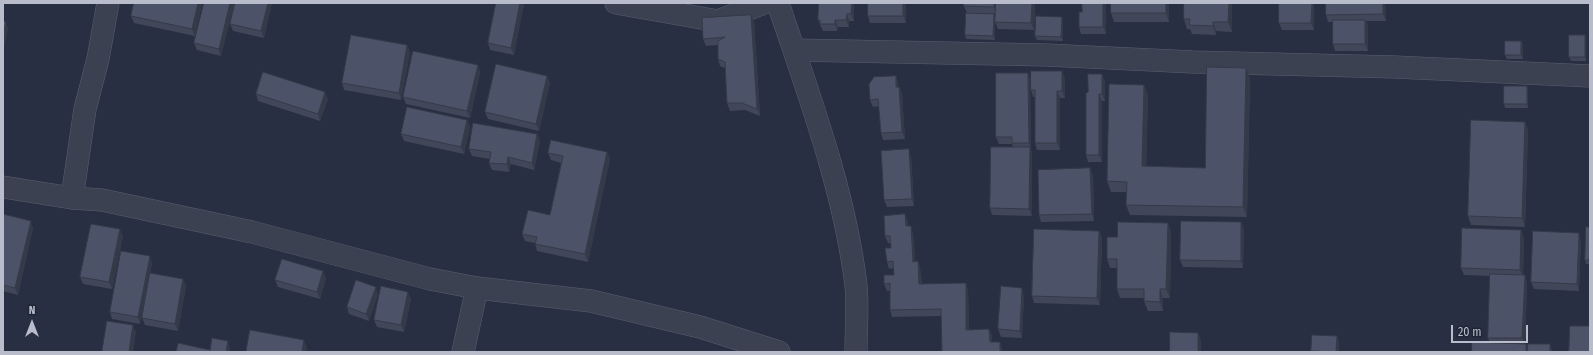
<!DOCTYPE html>
<html>
<head>
<meta charset="utf-8">
<style>
	body { margin:0 }
	#map { position:relative; width:1593px; height:355px; overflow:hidden; background:#282f42; font-family:"Fira Sans Condensed",sans-serif }
	canvas { display:block }
	.frame { position:absolute; inset:0; border:4px solid #b9bdcb; pointer-events:none }
	.north { position:absolute; left:12px; top:303px; width:40px; height:40px; -webkit-text-stroke:3px #212637; paint-order:stroke; rotate:0deg; font-size:11px; font-weight:700; line-height:16px; text-align:center; color:#b9bdcb }
	.north::after { content:''; display:block; margin:auto; width:14px; height:18px; background:#b9bdcb; clip-path:polygon(50% 0,100% 100%,50% 72%,0 100%) }
	.scale { position:absolute; left:1451px; top:325px; width:77px; height:18px; box-sizing:border-box; border:2px solid #b9bdcb; border-top:0; padding-left:5px; font-size:12px; line-height:14px; white-space:nowrap; color:#b9bdcb; -webkit-text-stroke:3px #212637; paint-order:stroke }
</style>
</head>
<body>
<div id="map">
<canvas width="1593" height="355"></canvas>
<div class="frame"></div>
<div class="north">N</div>
<div class="scale">20 m</div>
</div>
<script>
const g = document.querySelector('canvas').getContext('2d');
g.lineJoin = 'round';
function stroke(path, color, width, dash) {
  g.strokeStyle = color;
  g.lineWidth = width;
  g.lineCap = dash ? 'butt' : 'round';
  g.setLineDash(dash || []);
  g.stroke(path);
}
function paint(path, color) {
  g.fillStyle = color;
  g.fill(path, 'evenodd');
}
const minor = new Path2D(`
	M616,3L718,21L764,3
	M778,3C809,96 844,188 856,285C858,307 856,330 856,352
	M794,50L1047,55L1193,62L1395,67L1590,76
	M3,187L72,198L102,200L252,232L430,279L477,288L591,301L700,327L779,352
	M72,198L85,109L98,59L108,3
	M463,352L477,288`);
stroke(minor, '#5a5f6f', 23);
stroke(minor, '#3c4152', 22);
paint(new Path2D(`
	M134,3H202L195,36L134,23L131,16Z
	M204,3L221,56L197,50L194,43Z
	M272,3L264,38L233,31L230,24Z
	M496,3H524L514,55L490,50L488,43Z
	M819,3H854V21H849V27H838L837,31H823L818,20Z
	M906,3V23H870L868,16Z
	M964,3H1035L1034,30L998,29L995,22L996,14L967,13L964,6Z
	M1106,3V34H1081L1079,27L1082,12Z
	M1169,3V22H1114L1111,13Z
	M1232,3V32L1216,31V35L1192,34L1190,29H1187L1184,19Z
	M1314,3V30H1282L1279,23Z
	M1385,3L1386,21H1366L1368,27V51H1335L1333,44V22H1328L1326,15Z
	M994,14L995,18V40L966,39L965,35Z
	M1063,21V41L1037,40L1035,36Z
	M754,22L760,116L745,110L730,111L727,103L725,68L720,66L718,59V45L706,46L703,39Z
	M1585,35L1586,39V61H1571L1569,57Z
	M1521,41L1523,45V59H1507L1505,55Z
	M407,45L410,53L401,100L344,90L342,83Z
	M478,65L480,73L470,118L406,104L403,97Z
	M1246,68L1250,79L1247,217L1130,215L1126,205L1127,192H1111L1107,181L1144,85L1148,96L1146,166L1205,168Z
	M1028,73L1030,80L1031,150L1032,154V216L992,215L990,208L1013,147L1012,144H999L996,137Z
	M547,76L550,83L539,131L488,119L485,112Z
	M896,76L898,83V87H899L902,94L905,139L883,140L881,133L879,106L873,107L870,100Z
	M1065,78V98H1060V150H1037L1035,143V97H1033L1031,90Z
	M1105,81V101H1102V162H1088L1086,155L1088,92Z
	M1528,90V108H1505L1504,104Z
	M256,94L328,99L320,121L258,101Z
	M467,120L470,127L464,154L404,141L401,134Z
	M1525,122L1528,131L1525,227L1471,225L1468,216Z
	M537,134L540,141L534,170L511,164L509,172L492,170L489,163L490,159L472,156L469,149Z
	M607,152L610,159L588,262L537,251L535,243L525,241L522,234L550,215L561,163L551,160L548,153Z
	M911,156L914,206L887,207L884,200Z
	M1093,175L1094,221L1041,222L1039,215Z
	M3,214L33,228L18,295L3,291Z
	M908,221V226L913,233L915,261H918L920,268L922,284L968,290L969,330L989,329L992,336V342L1002,349V352L941,316L892,317L890,310V291H887L884,284L894,275V268L889,269L887,262L891,248V243H888L885,236Z
	M1241,222L1244,229L1243,268L1183,267L1180,260Z
	M1590,227V264H1586L1585,260Z
	M1099,231L1102,238L1100,305L1034,303L1032,296Z
	M1171,232L1170,298H1163V311H1148L1144,301V298H1120L1117,289V268H1110L1107,259Z
	M123,236L112,289L83,284L80,277Z
	M1524,237L1523,275L1527,282L1525,344H1526L1528,351L1550,344L1552,351L1472,352L1490,343L1488,338L1490,276L1464,275L1461,268Z
	M1581,240L1579,291L1534,289L1531,282Z
	M152,263L150,273L183,279L186,286L178,331L145,325L142,318L145,300L140,324L112,319L110,312Z
	M326,278L320,299L278,287L275,280Z
	M378,294L369,321L349,314L347,307Z
	M1024,295L1022,338L1001,337L998,329Z
	M411,299L404,332L377,327L374,320Z
	M1337,336L1339,343V352H1311V351Z`), '#414759');
paint(new Path2D(`
	M198,3H202L195,36L192,29Z
	M230,3H235L221,56L219,49Z
	M268,3H272L264,38L261,31Z
	M520,3H524L514,55L511,48Z
	M852,3H854V21L851,14Z
	M903,3H906V23L903,16Z
	M994,3H997L996,14L994,7Z
	M1032,3H1035L1034,30L1031,23Z
	M1103,3H1106V34L1103,27Z
	M1166,3H1169V22L1166,13Z
	M1229,3H1232V32L1228,22Z
	M1312,3H1314V30L1311,23Z
	M1383,3H1385L1386,21L1383,14Z
	M847,14L849,21V27L846,20Z
	M994,14L995,18V40L993,36Z
	M751,15L754,22L760,116L757,109Z
	M1062,17L1063,21V41L1061,37Z
	M835,20L838,27L837,31L835,24Z
	M1365,20L1368,27V51L1365,44Z
	M6,22L8,29L3,53V34Z
	M1213,22L1216,31V35L1213,26Z
	M1585,35L1586,39V61L1585,57Z
	M1521,41L1523,45V59L1521,55Z
	M407,45L410,53L401,100L399,93Z
	M478,65L480,73L470,118L467,111Z
	M1246,68L1250,79L1247,217L1243,207Z
	M1062,71L1065,78V98L1062,91Z
	M1028,73L1030,80L1031,150L1029,143Z
	M1102,74L1105,81V101L1102,94Z
	M547,76L550,83L539,131L536,124Z
	M896,76L898,83L899,94L896,87Z
	M1144,85L1148,96L1146,177L1142,166Z
	M1527,86L1528,90V108L1527,104Z
	M899,87L902,94L905,139L902,132Z
	M1057,91L1060,98V150L1057,143Z
	M325,92L328,99L320,121L318,114Z
	M1099,94L1102,101V162L1099,155Z
	M467,120L470,127L464,154L461,147Z
	M1525,122L1528,131L1525,227L1522,218Z
	M537,134L540,141L534,170L532,163Z
	M1030,147L1032,154V216L1029,209Z
	M909,149L911,156L914,206L912,199Z
	M607,152L610,159L588,262L585,254Z
	M508,157L511,164L509,172L507,164Z
	M1090,168L1093,175L1094,221L1092,214Z
	M905,214L908,221V233L906,226Z
	M31,221L33,228L18,295L15,288Z
	M1241,222L1244,229L1243,268L1241,261Z
	M1168,223L1171,232L1170,298L1166,289Z
	M911,226L913,233L916,269L913,262Z
	M120,229L123,236L112,289L109,282Z
	M1521,230L1524,237L1523,277L1520,270Z
	M1099,231L1102,238L1100,305L1097,298Z
	M1579,233L1581,240L1579,291L1577,284Z
	M150,256L152,263L140,324L138,317Z
	M918,261L920,268L922,291L919,284Z
	M323,271L326,278L320,299L317,292Z
	M1525,275L1527,282L1525,346L1522,338Z
	M183,279L186,286L178,331L175,324Z
	M966,283L968,290L969,337L966,330Z
	M376,287L378,294L369,321L366,314Z
	M1022,288L1024,295L1022,338L1020,331Z
	M1160,289L1163,298V311L1160,302Z
	M408,292L411,299L404,332L401,325Z
	M133,325L136,332L133,352H129Z
	M989,329L992,336V349L990,342Z
	M1198,333L1201,340V352H1198Z
	M1337,336L1339,343V352H1336Z
	M304,340L307,347L306,352H302Z
	M228,341L230,348V352H226Z
	M1000,342L1002,349V352H1000Z
	M1526,344L1528,351V352H1526Z
	M1550,344L1552,351V352H1550Z`), '#353a49');
const building = new Path2D(`
	M134,3H198L192,29L131,16Z
	M204,3H230L219,49L194,43Z
	M235,3H268L261,31L230,24Z
	M496,3H520L511,48L488,43Z
	M819,3H852L851,14H847L846,20H835V24H820V20H818Z
	M868,3H903V16H868Z
	M964,3H994V7L964,6Z
	M996,3H1032L1031,23L995,22Z
	M1082,3H1103V27H1079V12H1082Z
	M1111,3H1166V13H1111Z
	M1184,3H1229L1228,22H1213V26L1189,25L1190,19H1184Z
	M1279,3H1312L1311,23H1279Z
	M1326,3H1383V14L1326,15Z
	M966,13L994,14L993,36L965,35Z
	M751,15L757,109L742,103H727L725,62L718,59V41L725,37L703,39L702,18Z
	M1036,16L1062,17L1061,37L1035,36Z
	M1333,20H1365V44H1333Z
	M3,21L6,22L3,34Z
	M351,35L407,45L399,93L342,83Z
	M1569,35H1585V57H1569Z
	M1505,41H1521V55H1505Z
	M413,51L478,65L467,111L403,97Z
	M496,64L547,76L536,124L485,112Z
	M1207,67L1246,68L1243,207L1126,205L1127,182L1107,181L1109,84L1144,85L1142,166L1205,168Z
	M1031,71H1062V91H1057V143H1035V90H1031Z
	M263,72L325,92L318,114L256,94Z
	M996,73H1028L1029,143H1012V137H996Z
	M1088,74H1102V94H1099V155H1086V93L1088,92Z
	M896,76V87H899L902,132L881,133L878,99L870,100L869,84L874,77Z
	M1504,86H1527V104H1504Z
	M407,107L467,120L461,147L401,134Z
	M1471,120L1525,122L1522,218L1468,216Z
	M473,123L537,134L532,163L508,157L507,164L489,163L491,152L469,149Z
	M551,140L607,152L585,254L535,244L537,237L522,234L528,210L550,215L563,156L548,153Z
	M991,147H1030L1029,209L990,208Z
	M909,149L912,199L884,200L881,151Z
	M1090,168L1092,214L1039,215L1038,170Z
	M3,214L31,221L15,288L3,285Z
	M905,214L906,226H911L913,262L918,261L919,284L966,283V330L989,329L990,342H1000V352H942L941,309L890,310V283L884,284V275H894L893,261L887,262L885,248H891L890,236H885L884,216Z
	M1181,221L1241,222V261L1180,260Z
	M1118,222L1168,223L1166,289H1160V302L1144,301V289H1117V259H1107V237H1117Z
	M91,224L120,229L109,282L80,277Z
	M1586,227H1590V260H1585Z
	M1462,228L1521,230L1520,270L1461,268Z
	M1034,229L1099,231L1097,298L1032,296Z
	M1533,231L1579,233L1577,284L1531,282Z
	M121,251L150,256L138,317L110,312Z
	M282,259L323,271L317,292L275,280Z
	M150,273L183,279L175,324L142,318Z
	M1490,274L1525,275L1522,338H1488Z
	M356,280L376,287L366,314L347,307Z
	M381,286L408,292L401,325L374,320Z
	M1001,286L1022,288L1020,331L998,329Z
	M107,321L133,325L129,352H102Z
	M1570,326H1590V352H1569Z
	M250,330L304,340L302,352H246Z
	M1170,332L1198,333V352H1170Z
	M1312,335L1337,336L1336,352L1311,351Z
	M212,338L228,341L226,352H176L178,343L210,350Z
	M1472,342L1526,344V352H1472Z
	M1528,344H1550V352H1528Z`);
paint(building, '#4c5368');
stroke(building, '#353a49', 1);
</script>
</body>
</html>
